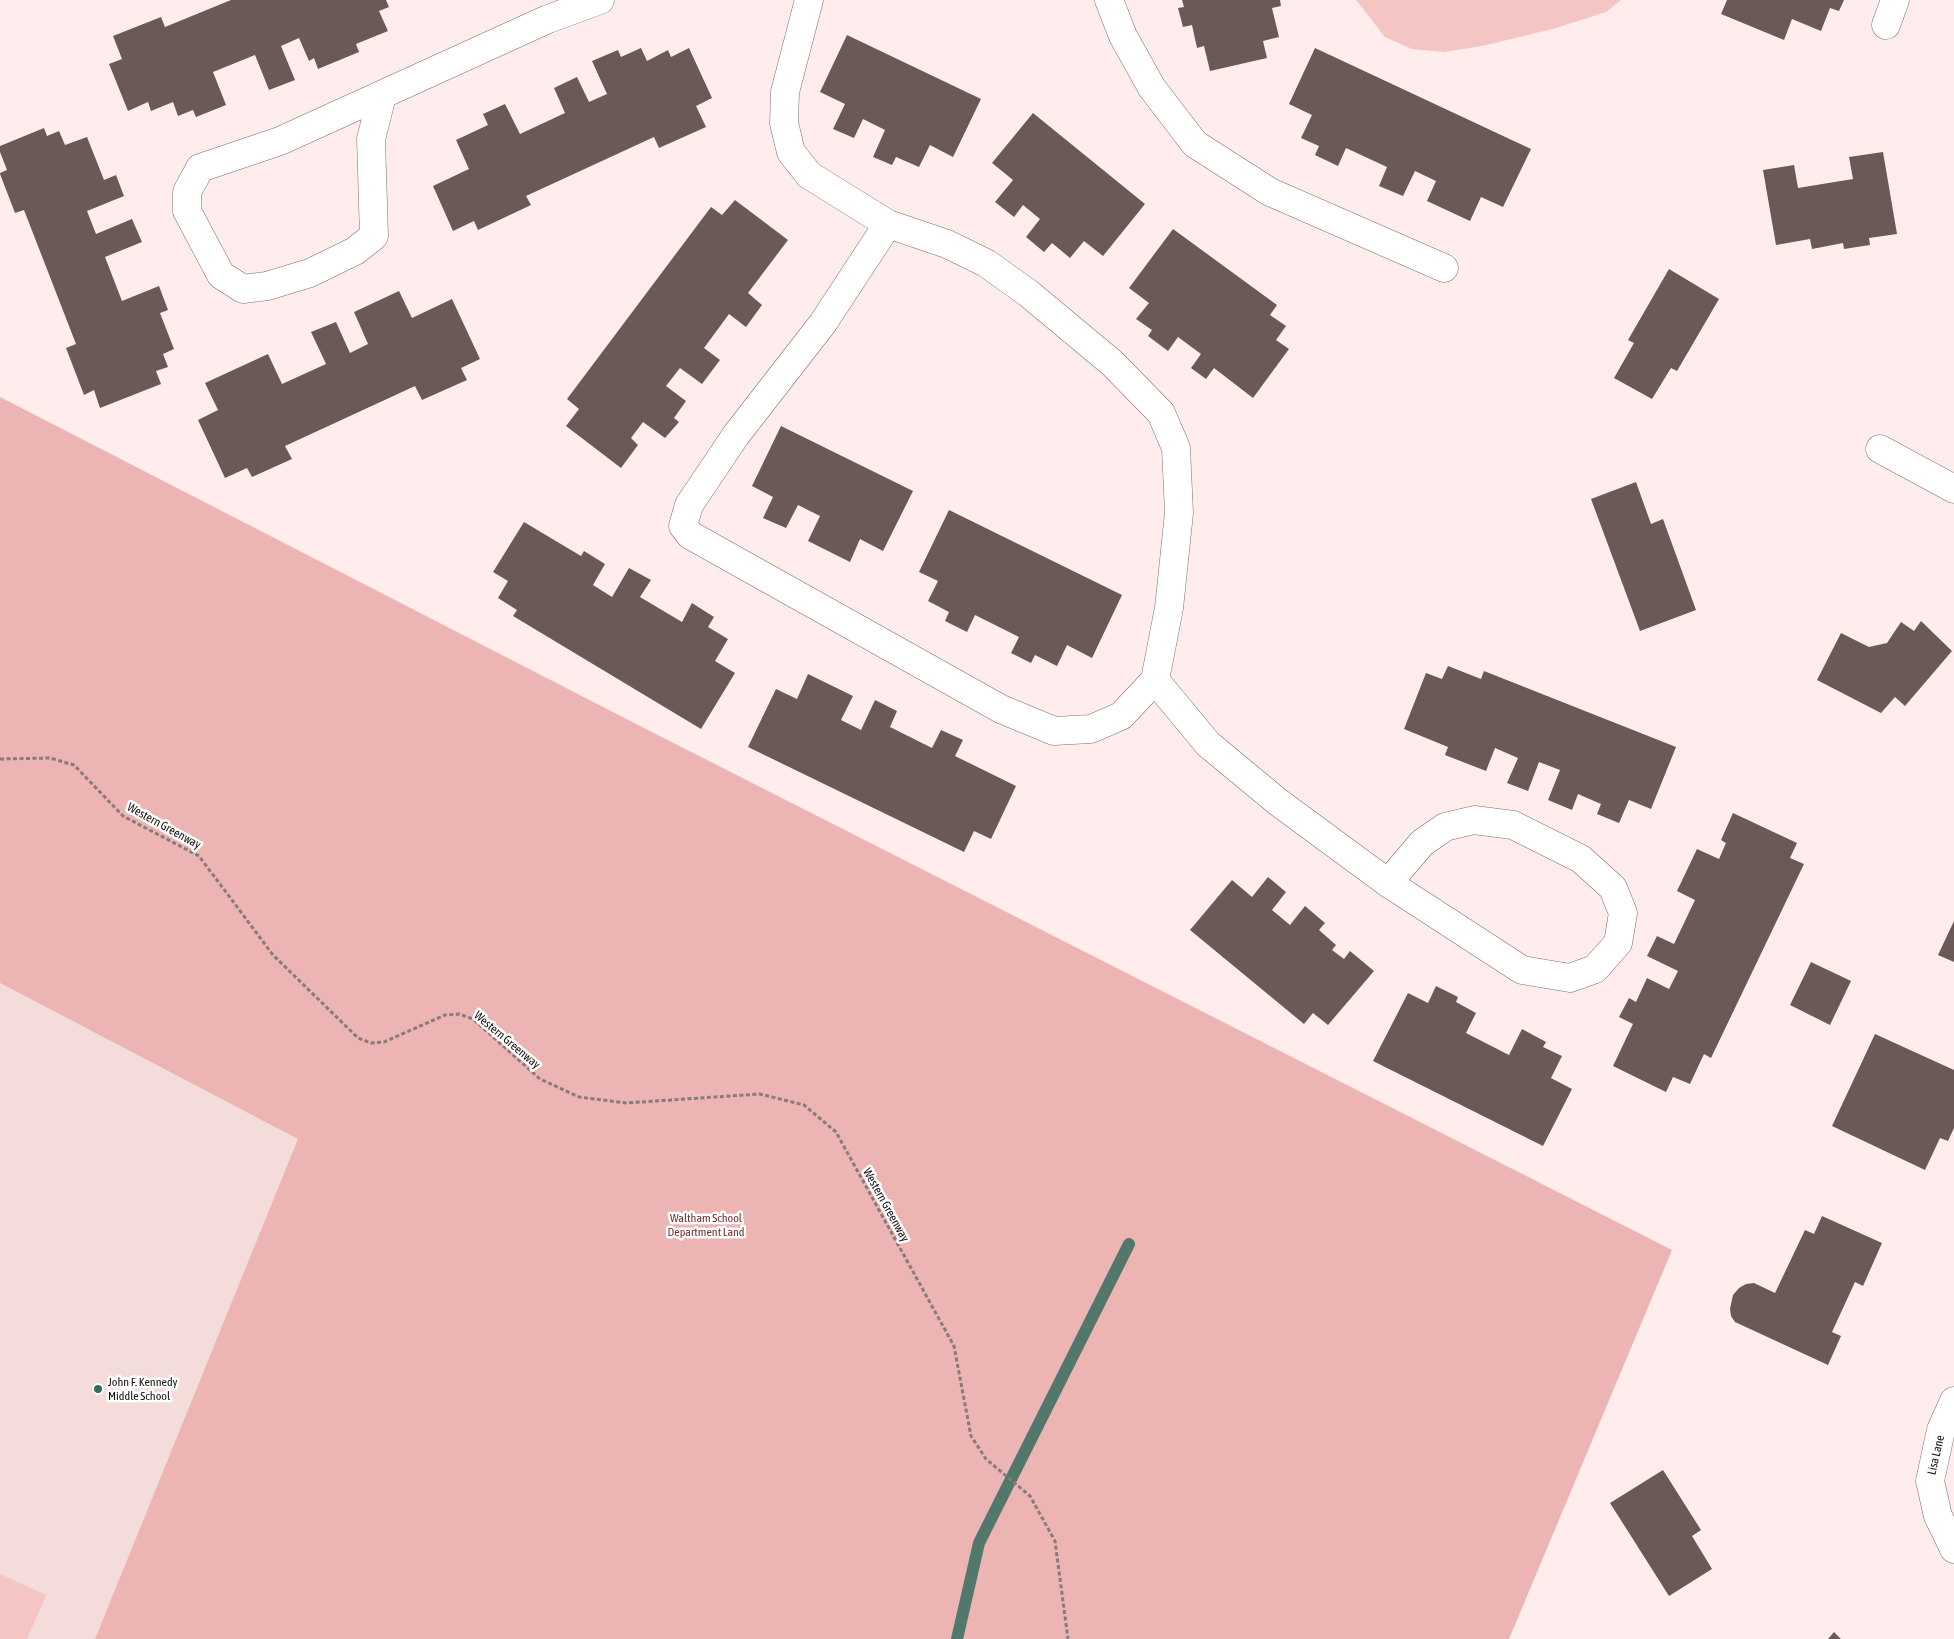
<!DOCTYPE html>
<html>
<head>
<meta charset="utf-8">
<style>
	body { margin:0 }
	canvas { display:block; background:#ffeded }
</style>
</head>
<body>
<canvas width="1954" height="1639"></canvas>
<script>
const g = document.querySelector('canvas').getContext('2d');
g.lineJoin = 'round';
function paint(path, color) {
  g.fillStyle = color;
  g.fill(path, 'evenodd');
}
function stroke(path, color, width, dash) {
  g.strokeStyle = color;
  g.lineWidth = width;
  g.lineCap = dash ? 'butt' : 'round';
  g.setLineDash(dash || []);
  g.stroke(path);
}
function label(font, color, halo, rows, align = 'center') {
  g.font = font + ' "Asap Condensed",sans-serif';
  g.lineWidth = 5;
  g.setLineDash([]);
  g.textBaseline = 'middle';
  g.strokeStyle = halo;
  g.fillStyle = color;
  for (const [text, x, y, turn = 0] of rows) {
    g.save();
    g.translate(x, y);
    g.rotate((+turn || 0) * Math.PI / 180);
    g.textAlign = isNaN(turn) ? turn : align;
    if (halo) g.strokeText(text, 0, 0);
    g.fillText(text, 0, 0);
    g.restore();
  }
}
paint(new Path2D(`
	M0,983L299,1139L95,1639H0Z`), '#f4dcdb');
paint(new Path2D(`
	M1356,0H1621L1606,12L1553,29L1482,46L1444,52L1412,49L1385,37Z
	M0,1574L46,1595L27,1639H0Z`), '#f5c5c3');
paint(new Path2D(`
	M0,397L642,727L1672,1250L1509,1639H95L298,1139L0,983Z`), '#ecb4b2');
stroke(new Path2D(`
	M957,1639L979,1543L1129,1244`), '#51786b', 12);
paint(new Path2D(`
	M231,0H386L389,7L379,11L388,31L356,44L359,52L318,69L314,58L309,61L299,38L281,46L295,80L269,90L255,55L213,72L226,105L196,117L193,110L178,116L173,102L151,111L148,102L128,111L109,64L122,59L113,36L161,17L165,27Z
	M1182,0H1280L1281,6L1272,8L1279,37L1263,41L1267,58L1210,71L1204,46L1197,48L1192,25L1183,27L1178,8L1184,7Z
	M1727,0H1844L1839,11L1830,8L1821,31L1792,19L1784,40L1721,14Z
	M847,35L981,99L953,157L930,145L919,167L896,157L892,165L873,157L885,130L863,119L854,138L833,129L845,104L820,92Z
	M641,48L647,61L668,50L671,57L689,48L712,98L696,106L706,127L659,148L654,137L526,196L531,205L478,230L474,221L453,231L433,186L469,169L456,140L488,125L483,114L505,104L520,134L565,113L554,88L577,77L589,102L607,94L592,61L618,50L621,57Z
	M1315,48L1531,149L1503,207L1481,197L1470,221L1427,201L1436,181L1415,171L1403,196L1379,186L1387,167L1346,148L1338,166L1315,155L1319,146L1301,138L1312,115L1289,104Z
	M1033,113L1145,204L1103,256L1084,241L1070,258L1052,243L1044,252L1026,237L1040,219L1023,205L1014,217L995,202L1013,180L992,163Z
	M44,128L47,136L59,131L65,145L87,137L104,180L116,175L124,196L87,211L96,234L132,219L142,242L105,257L122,301L159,286L168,310L160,313L174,349L163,354L168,367L156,371L161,384L100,408L94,390L84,395L66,348L76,344L24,210L15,213L0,174V173L7,170L0,152V146Z
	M1883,152L1897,234L1869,238L1870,245L1844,249L1843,243L1812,249L1810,239L1776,245L1763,170L1794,165L1798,188L1853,179L1849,157Z
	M735,200L788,240L748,293L762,305L746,327L729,314L704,348L720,360L702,384L680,368L666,386L686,401L674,418L679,422L665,438L643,422L631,438L638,445L621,468L566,426L579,409L567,399L711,207L722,215Z
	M1173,229L1277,305L1270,315L1286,326L1276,340L1289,349L1253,398L1214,368L1206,379L1191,368L1201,354L1178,337L1168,351L1148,336L1152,330L1136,319L1149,303L1129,288Z
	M1669,269L1719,299L1677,371L1671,368L1652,399L1614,378L1634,343L1628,340Z
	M399,291L412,318L452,299L480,359L461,368L467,380L422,400L415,386L285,446L292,459L252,477L247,468L225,478L198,420L218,410L205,383L268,354L282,384L326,364L311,332L336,322L350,353L368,344L354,312Z
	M781,426L913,491L883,551L860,539L850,562L808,541L820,516L798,505L786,528L763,518L773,497L752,486Z
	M1636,482L1651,524L1663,519L1696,610L1640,631L1591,499Z
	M949,510L1122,595L1092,658L1067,645L1057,666L1035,655L1031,663L1011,653L1019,637L975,615L967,632L945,621L949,612L928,601L938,581L919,572Z
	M524,522L581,556L584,551L605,564L593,585L612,597L629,568L651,580L640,597L682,622L692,603L714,617L708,627L728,639L715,661L735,673L701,729L513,616L517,610L498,598L508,581L493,572Z
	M1921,621L1952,651L1905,706L1895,697L1881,713L1817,680L1841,633L1869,647L1887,643L1901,622L1914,631Z
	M1448,666L1481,679L1484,671L1676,747L1651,809L1629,800L1619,823L1597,814L1601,804L1578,794L1572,810L1548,800L1560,770L1539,762L1528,791L1507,783L1518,758L1495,748L1486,771L1445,755L1448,747L1404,729L1426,673L1442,679Z
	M808,674L853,696L841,720L861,730L875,700L897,711L890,727L932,748L941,730L963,740L955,756L1016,786L991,839L974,831L964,852L748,747L776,689L797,699Z
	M1733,813L1797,843L1790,858L1804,864L1711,1058L1704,1054L1690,1084L1673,1077L1666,1092L1613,1066L1633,1024L1619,1017L1629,998L1636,1002L1647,978L1669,989L1678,971L1647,956L1657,936L1674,944L1695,900L1677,891L1697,849L1719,859L1726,843L1721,840Z
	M1268,877L1286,892L1272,910L1290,925L1305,906L1325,923L1319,930L1336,945L1332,950L1344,959L1350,951L1374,971L1328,1025L1313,1013L1304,1024L1190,930L1232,880L1252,897Z
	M1954,921V962L1938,955Z
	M1811,962L1851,981L1830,1025L1790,1005Z
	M1436,986L1458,997L1456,1002L1476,1013L1466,1033L1509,1055L1522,1029L1546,1042L1543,1047L1562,1056L1551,1078L1572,1089L1543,1146L1373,1061L1408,993L1428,1003Z
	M1875,1034L1954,1070V1128L1948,1141L1940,1138L1925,1170L1832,1126Z
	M1822,1216L1882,1243L1863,1286L1855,1282L1832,1332L1841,1336L1828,1365L1735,1322L1731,1316L1730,1309L1733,1295L1739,1288L1746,1284L1754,1283L1775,1293L1805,1230L1814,1234Z
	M1663,1470L1701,1530L1692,1536L1712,1569L1669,1596L1610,1503Z
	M1834,1632L1841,1639H1828Z`), '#6b5958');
const minor = new Path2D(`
	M809,0L785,92L784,123L791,152L809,175L888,224L947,244L986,263L1028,293L1112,363L1161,413L1176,448L1179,513L1169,608L1155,680L1208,744L1278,802L1388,883L1522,970L1570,978L1595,969L1618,943L1623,913L1613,888L1581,859L1513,825L1474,820L1445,827L1422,843L1388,883
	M1109,0L1123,36L1152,88L1195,144L1270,192L1444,268
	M1886,25L1895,0
	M382,96L371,139L374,236L355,251L310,273L267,286L243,289L221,275L187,211V192L200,168L280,141L548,19L600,0
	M888,224L823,323L736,435L689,505L683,526L690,535L1001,709L1054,731L1091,729L1121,716L1155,680
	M1880,449L1954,489
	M1954,1401L1941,1430L1930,1481L1938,1516L1954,1549`);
stroke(minor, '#806d6d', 29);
stroke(new Path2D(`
	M0,759L50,758L74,765L123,816L199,856L273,955L358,1038L371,1043L384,1042L445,1015L459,1014L473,1019L540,1079L579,1097L626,1103L760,1094L804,1105L836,1132L954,1346L971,1436L986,1459L1030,1496L1055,1541L1068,1639`), '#877b7b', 3, [4, 2.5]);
stroke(minor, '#fff', 28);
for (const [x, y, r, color] of [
	[98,1389,5,"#306f5c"]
]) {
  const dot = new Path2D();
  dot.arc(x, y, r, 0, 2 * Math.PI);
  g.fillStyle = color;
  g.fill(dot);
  stroke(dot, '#fff', 2);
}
label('12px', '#181111', '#fff', [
	["Western Greenway",164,826,29],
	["Western Greenway",507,1040,40],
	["Western Greenway",886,1205,61],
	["Lisa Lane",1936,1455,-77]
]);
label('12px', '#732f32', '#fff', [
	["Waltham School",706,1218],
	["Department Land",706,1232]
]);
label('12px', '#181111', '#fff', [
	["John F. Kennedy",108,1382],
	["Middle School",108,1396]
], 'left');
</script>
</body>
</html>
